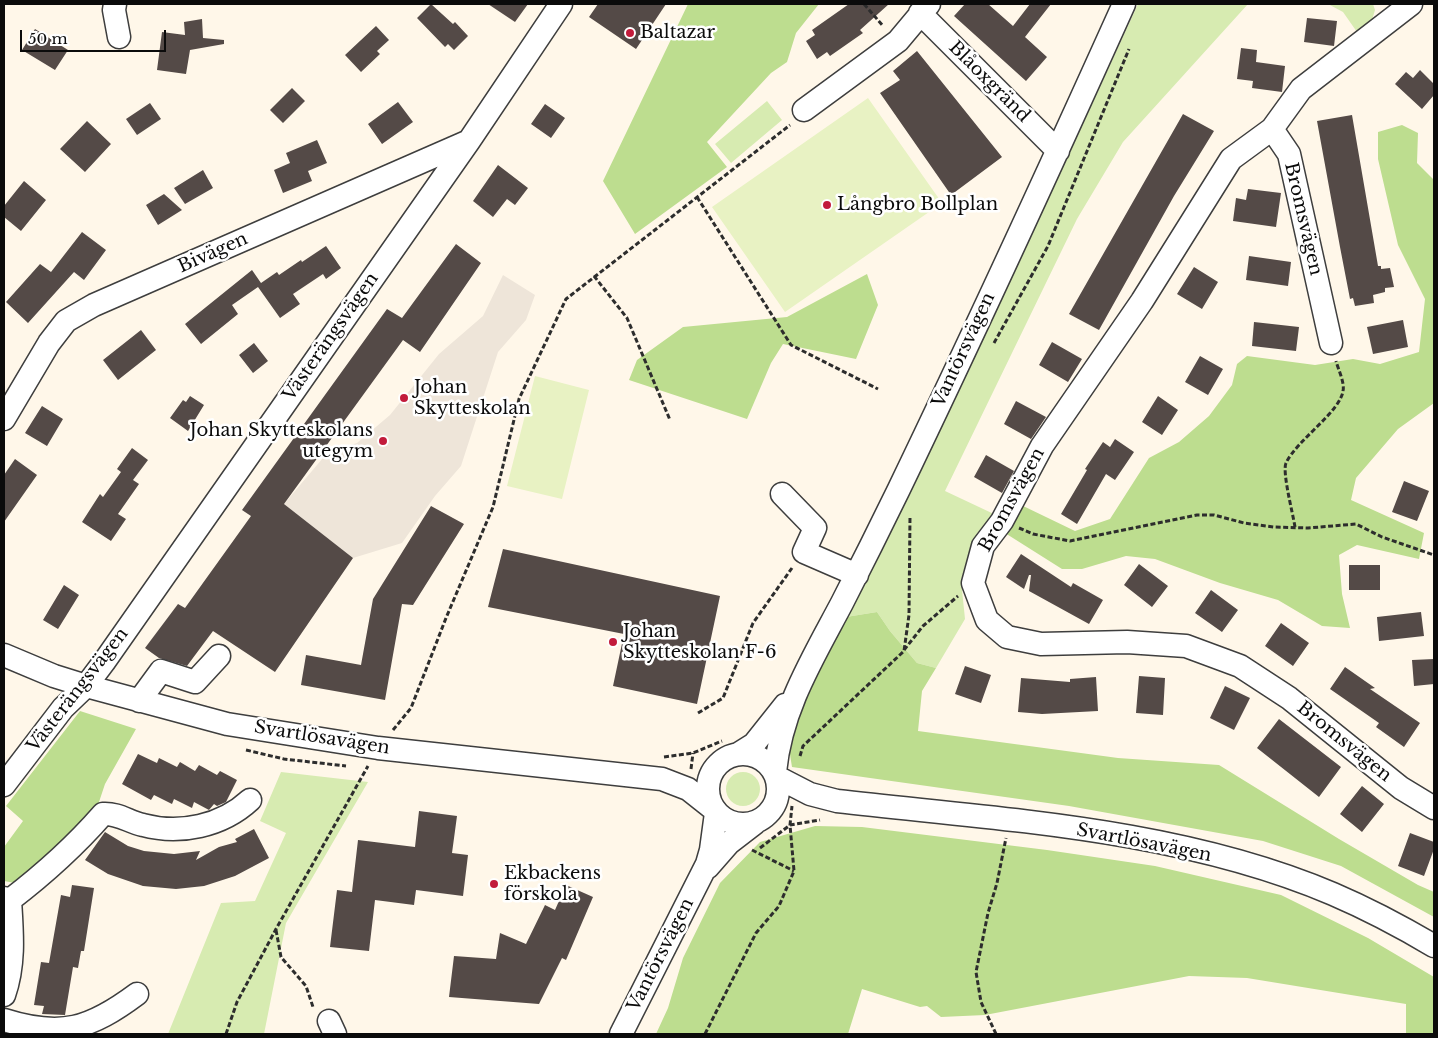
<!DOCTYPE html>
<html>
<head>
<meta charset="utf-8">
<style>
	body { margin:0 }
	#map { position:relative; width:1438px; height:1038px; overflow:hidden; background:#fff7e9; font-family:"Libre Baskerville",serif }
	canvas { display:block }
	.frame { position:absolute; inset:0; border:5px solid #0b0b0b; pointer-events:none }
	.scale { position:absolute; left:20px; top:30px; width:146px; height:22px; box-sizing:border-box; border:2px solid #0b0b0b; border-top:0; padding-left:6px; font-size:15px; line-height:18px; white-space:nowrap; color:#0b0b0b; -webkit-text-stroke:4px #fff; paint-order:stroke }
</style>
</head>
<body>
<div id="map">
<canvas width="1438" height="1038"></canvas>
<div class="frame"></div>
<div class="scale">50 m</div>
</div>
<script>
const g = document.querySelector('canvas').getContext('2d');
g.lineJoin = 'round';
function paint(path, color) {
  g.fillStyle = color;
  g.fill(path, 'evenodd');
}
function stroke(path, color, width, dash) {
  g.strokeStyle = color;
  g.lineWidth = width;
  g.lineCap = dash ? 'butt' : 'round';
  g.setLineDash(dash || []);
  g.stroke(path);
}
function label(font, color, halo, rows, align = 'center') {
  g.font = font + ' "Libre Baskerville",serif';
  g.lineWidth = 5;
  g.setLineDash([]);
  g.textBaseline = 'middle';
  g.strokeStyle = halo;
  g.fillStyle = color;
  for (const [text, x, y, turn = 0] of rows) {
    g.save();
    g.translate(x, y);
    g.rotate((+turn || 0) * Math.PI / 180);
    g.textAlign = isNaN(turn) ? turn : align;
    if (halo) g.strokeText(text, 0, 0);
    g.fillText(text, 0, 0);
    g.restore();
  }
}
paint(new Path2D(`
	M1138,4H1248L1123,142L1077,219L945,491L996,515L978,532L968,557L961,580L965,619L936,668L917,663L890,631L877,612L846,617L1017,267Z
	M1328,4H1373L1375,10L1372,20L1357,32L1343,12Z
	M767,101L782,120L731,163L715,144Z
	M281,772L368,782L286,923L264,1034H168L221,903L255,901L286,833L260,821Z
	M726 789a17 17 0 1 1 34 0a17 17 0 1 1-34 0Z`), '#d7ebb1');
paint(new Path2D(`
	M688,4H819L796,33L787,62L771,73L707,142L727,167L635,234L603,181Z
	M1402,125L1418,133L1417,163L1434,180V403L1398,429L1356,478L1351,500L1424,533L1419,559L1357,545L1339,555L1342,594L1350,628L1322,626L1278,600L1220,583L1155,559L1126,556L1082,569H1062L1005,533L1019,504L1075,531L1110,519L1149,458L1179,442L1209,416L1232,385L1237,364L1247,356L1315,365L1353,359L1380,364L1419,352L1425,299L1398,245L1378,159V132Z
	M867,274L878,305L856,359L783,344L771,363L747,419L629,380L637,360L683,327L787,317Z
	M877,612L890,631L917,663L936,668L922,691L918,731L1118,758L1219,765L1339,839L1418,885L1434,892V917L1341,866L1263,841L1069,806L792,767L787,736L802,697L846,617Z
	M80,711L136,729L105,784L94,817L15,883L4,881V847L23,821L6,806Z
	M815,826L862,827L1047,850L1155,866L1281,895L1368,938L1434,977V1034H1406V1004L1247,978L1189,976L985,1015L941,1017L927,1006L920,1007L862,989L848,1034H656L668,1008L683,958L720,883L760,842Z`), '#bddd8f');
paint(new Path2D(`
	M868,98L942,203L785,312L712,207Z
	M535,376L589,390L562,499L507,486Z`), '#e8f2c3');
paint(new Path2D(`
	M503,275L535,295L526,320L498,352L461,466L435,496L402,543L353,558L284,504L328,452L357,443L390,415L439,354L483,316Z`), '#eee5d9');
paint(new Path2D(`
	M431,4L453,24L455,22L468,36L454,50L448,44L445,47L417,18Z
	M488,4H528L515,22Z
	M598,4H666L636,49L589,17Z
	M849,4H889L860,30L863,33L830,56L827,52L817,59L806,41L815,35L812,30Z
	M965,4H988L1013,26L1030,4H1051L1025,37L1047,57L1026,81L954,16Z
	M1307,18L1337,21L1334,46L1304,42Z
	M202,19L203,38L224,40V44L190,50L186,74L157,70L162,32L185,35L184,22Z
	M376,26L389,40L377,51L380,54L361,72L345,55Z
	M35,29L68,50L55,70L22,50Z
	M1241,48L1257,50L1256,62L1285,66L1282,92L1252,88L1253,81L1237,79Z
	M917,51L1002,157L951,195L880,93L900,80L893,71Z
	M1420,70L1434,84V95L1422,109L1395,84L1406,72L1413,78Z
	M292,88L305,101L283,123L270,110Z
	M398,102L413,122L382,144L368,124Z
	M150,103L161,119L137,135L126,119Z
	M545,104L565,118L551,138L531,124Z
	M1183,114L1214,131L1174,196L1099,330L1069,314Z
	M1352,115L1378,266H1381V269L1390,268L1394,287L1385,288V292L1373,295L1374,303L1355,306L1353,298L1350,299L1340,247L1317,121Z
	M87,121L111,144L85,172L60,149Z
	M317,140L327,163L308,171L312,181L283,193L274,170L290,163L286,153Z
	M498,165L528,188L515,205L507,199L493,217L473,201Z
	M203,170L213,188L185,204L174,188Z
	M24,181L46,200L21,231L4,217V206Z
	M1248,189L1281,193L1276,227L1233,221L1236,198L1246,200Z
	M164,194L182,210L158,225L146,205Z
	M82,232L106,250L84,280L74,272L28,323L6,302L40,264L51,272Z
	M456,244L481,263L420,352L403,340L284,504L353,558L275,672L213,631L187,666L159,658L145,648L178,604L185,608L251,516L242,510L387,309L402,318Z
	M326,246L341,268L326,279L323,274L293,294L300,304L280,318L258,287L232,305L238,314L201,344L185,324L252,270L261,283L277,272L279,275L301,260L302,262Z
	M1249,256L1291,262L1288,286L1246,280Z
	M1194,267L1218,282L1202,309L1177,294Z
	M1403,320L1408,347L1373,354L1367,327Z
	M1254,322L1299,327L1296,351L1252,346Z
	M141,330L156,350L118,380L103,360Z
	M1052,342L1082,359L1068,382L1039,365Z
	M254,343L268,361L253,373L239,355Z
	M1200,356L1223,369L1208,395L1185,382Z
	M190,396L204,405L188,431L170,418L183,400L186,402Z
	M1158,396L1178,410L1162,435L1142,422Z
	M1016,401L1046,417L1031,439L1004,424Z
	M42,406L63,419L47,446L25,433Z
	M1115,439L1134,452L1115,480L1106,474L1077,524L1061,514L1087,470L1085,469L1103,442L1110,447Z
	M132,448L148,460L133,480L139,484L118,514L126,519L111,541L82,522L100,494L103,497L121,472L117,469Z
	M986,455L1014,471L1002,493L974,477Z
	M15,459L37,475L4,522V475Z
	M1404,481L1429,491L1417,521L1392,512Z
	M431,506L464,524L413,605L402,604L385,700L301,685L306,655L361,665L373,599Z
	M503,549L720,596L697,704L613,686L624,634L488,607Z
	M1021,554L1071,587L1073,583L1103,600L1089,624L1029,591L1031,575H1029L1024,589L1006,577Z
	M1139,564L1168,586L1152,607L1124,585Z
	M1349,565H1380V590H1349Z
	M64,585L79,595L58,629L43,620Z
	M1211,590L1238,610L1222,632L1195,613Z
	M1421,612L1424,636L1379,641L1377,617Z
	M1281,623L1309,643L1293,666L1265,646Z
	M1434,659V684L1414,686L1412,660Z
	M965,666L991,675L981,703L955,694Z
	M1345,667L1375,688L1370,689L1420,723L1404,747L1376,727L1379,723L1330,689Z
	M1139,676L1165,678L1163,715L1136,713Z
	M1096,677L1098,711L1042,714L1018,712L1021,678L1070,682V679Z
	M1225,686L1250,698L1234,730L1210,718Z
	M1279,719L1341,767L1319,797L1257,748Z
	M138,754L157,763L159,758L177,767L180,762L195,771L199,765L217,775L220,771L237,780L226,802L217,806L214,804L209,810L194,802L192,808L174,799L172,804L154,795L151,800L122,784Z
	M1362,786L1384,804L1362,832L1340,814Z
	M419,811L457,816L452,853L468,855L463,896L416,890L414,905L375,900L369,951L330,947L337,890L352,892L358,840L415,847Z
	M254,829L269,858L235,876L204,886L176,889L143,886L108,874L85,860L105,832L128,846L144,851L174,854L200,851L196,860L219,847L237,842L235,839Z
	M1410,833L1434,842V849L1424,876L1398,866Z
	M72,885L94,888L84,951H81L78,968L73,967L65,1015L42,1014L44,1006L34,1005L41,962L49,963L61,895L70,897Z
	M566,885L593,897L566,960L562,958L539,1004L449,997L454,956L496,959L500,933L526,944L545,905L555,910Z`), '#544a47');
const minor = new Path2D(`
	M115,4L114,10L119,37
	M1411,4L1301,89L1272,129L1231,159L1142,301L1042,446L1002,521L983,546L973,583L987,620L1007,637L1041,644L1127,642L1186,646L1240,666L1289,698L1401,788L1434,808
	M920,13L1058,151
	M804,110L898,41L929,4
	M1272,129L1289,154L1331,343
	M4,419L49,343L66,321L94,305L469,141
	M782,494L815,528L804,552L857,575
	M4,655L54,676L86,686L227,724L378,748L662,779L688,789L712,808
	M139,701L161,671L195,682L219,656
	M708 789a35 35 0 1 1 70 0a35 35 0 1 1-70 0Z
	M738,754L754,744L785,705
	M775,772C781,709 813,658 842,603C861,566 880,528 899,489C976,329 1051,166 1124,4
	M777,777L810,794L837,801C1002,820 1178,828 1333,894C1368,909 1402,927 1434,946
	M4,785L63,708L86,686L104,662L469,141L561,4
	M708,867L729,843L755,823
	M4,898L10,900C44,874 75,846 103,814C118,813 129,822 143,825C180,835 222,826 250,800
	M4,995C15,964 12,932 10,900
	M4,1020C61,1038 90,1029 137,994
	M329,1021L335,1034
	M621,1034L707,864L711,850L716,813`);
stroke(minor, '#3e3e3e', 25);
stroke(new Path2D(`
	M864,4L883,26
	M697,197L791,345L878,389
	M594,276L627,318L670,420
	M994,343L1048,246L1129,49
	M1295,527C1293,514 1282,472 1286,463C1297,440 1340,412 1343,391C1345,383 1338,369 1336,361
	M1019,528L1033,534L1070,541L1197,515H1214L1244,523L1274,527L1308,528L1356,524L1382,537L1434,555
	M904,650L923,626L958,596
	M698,713L723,698L753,623L792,568
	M393,730L411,708L446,618L493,507L519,399L566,299L790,125
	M246,750L284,759L346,766
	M800,756L803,746L904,651L909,615L910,517
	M664,757L693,753L722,741
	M691,769L693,753
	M760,848L790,825L820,820
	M752,850L794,871
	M276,930L281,957L306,986L313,1007
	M226,1034L237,1002L276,929L368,766
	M705,1034L756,933L779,906L794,871L790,825L792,806
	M996,1034L981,1002L976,972L988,913L997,883L1006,838`), '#2d2d2d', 3, [5, 2.5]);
stroke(minor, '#fff', 22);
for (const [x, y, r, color] of [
	[630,33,5,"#c21b3b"],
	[827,205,5,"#c21b3b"],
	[404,398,5,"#c21b3b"],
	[383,441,5,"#c21b3b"],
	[613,642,5,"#c21b3b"],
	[494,884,5,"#c21b3b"]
]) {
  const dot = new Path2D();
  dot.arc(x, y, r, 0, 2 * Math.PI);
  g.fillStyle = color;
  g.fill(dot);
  stroke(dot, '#fff', 2);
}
label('18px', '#0b0b0b', '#fff', [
	["Baltazar",640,33],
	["Långbro Bollplan",837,205],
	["Johan",414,388],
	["Skytteskolan",414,409],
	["Johan Skytteskolans",373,431,"right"],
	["utegym",373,452,"right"],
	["Johan",623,632],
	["Skytteskolan F-6",623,653],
	["Ekbackens",504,874],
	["förskola",504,895]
], 'left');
label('18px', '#0b0b0b', '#fff', [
	["Blåoxgränd",989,82,45],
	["Bromsvägen",1303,219,77],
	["Bivägen",213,253,-24],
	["Västerängsvägen",331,337,-55],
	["Vantörsvägen",964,350,-65],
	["Bromsvägen",1012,500,-61],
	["Västerängsvägen",78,690,-52],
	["Svartlösavägen",322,738,9],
	["Bromsvägen",1344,742,39],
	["Svartlösavägen",1144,843,11],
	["Vantörsvägen",661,955,-63]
]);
</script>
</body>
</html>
